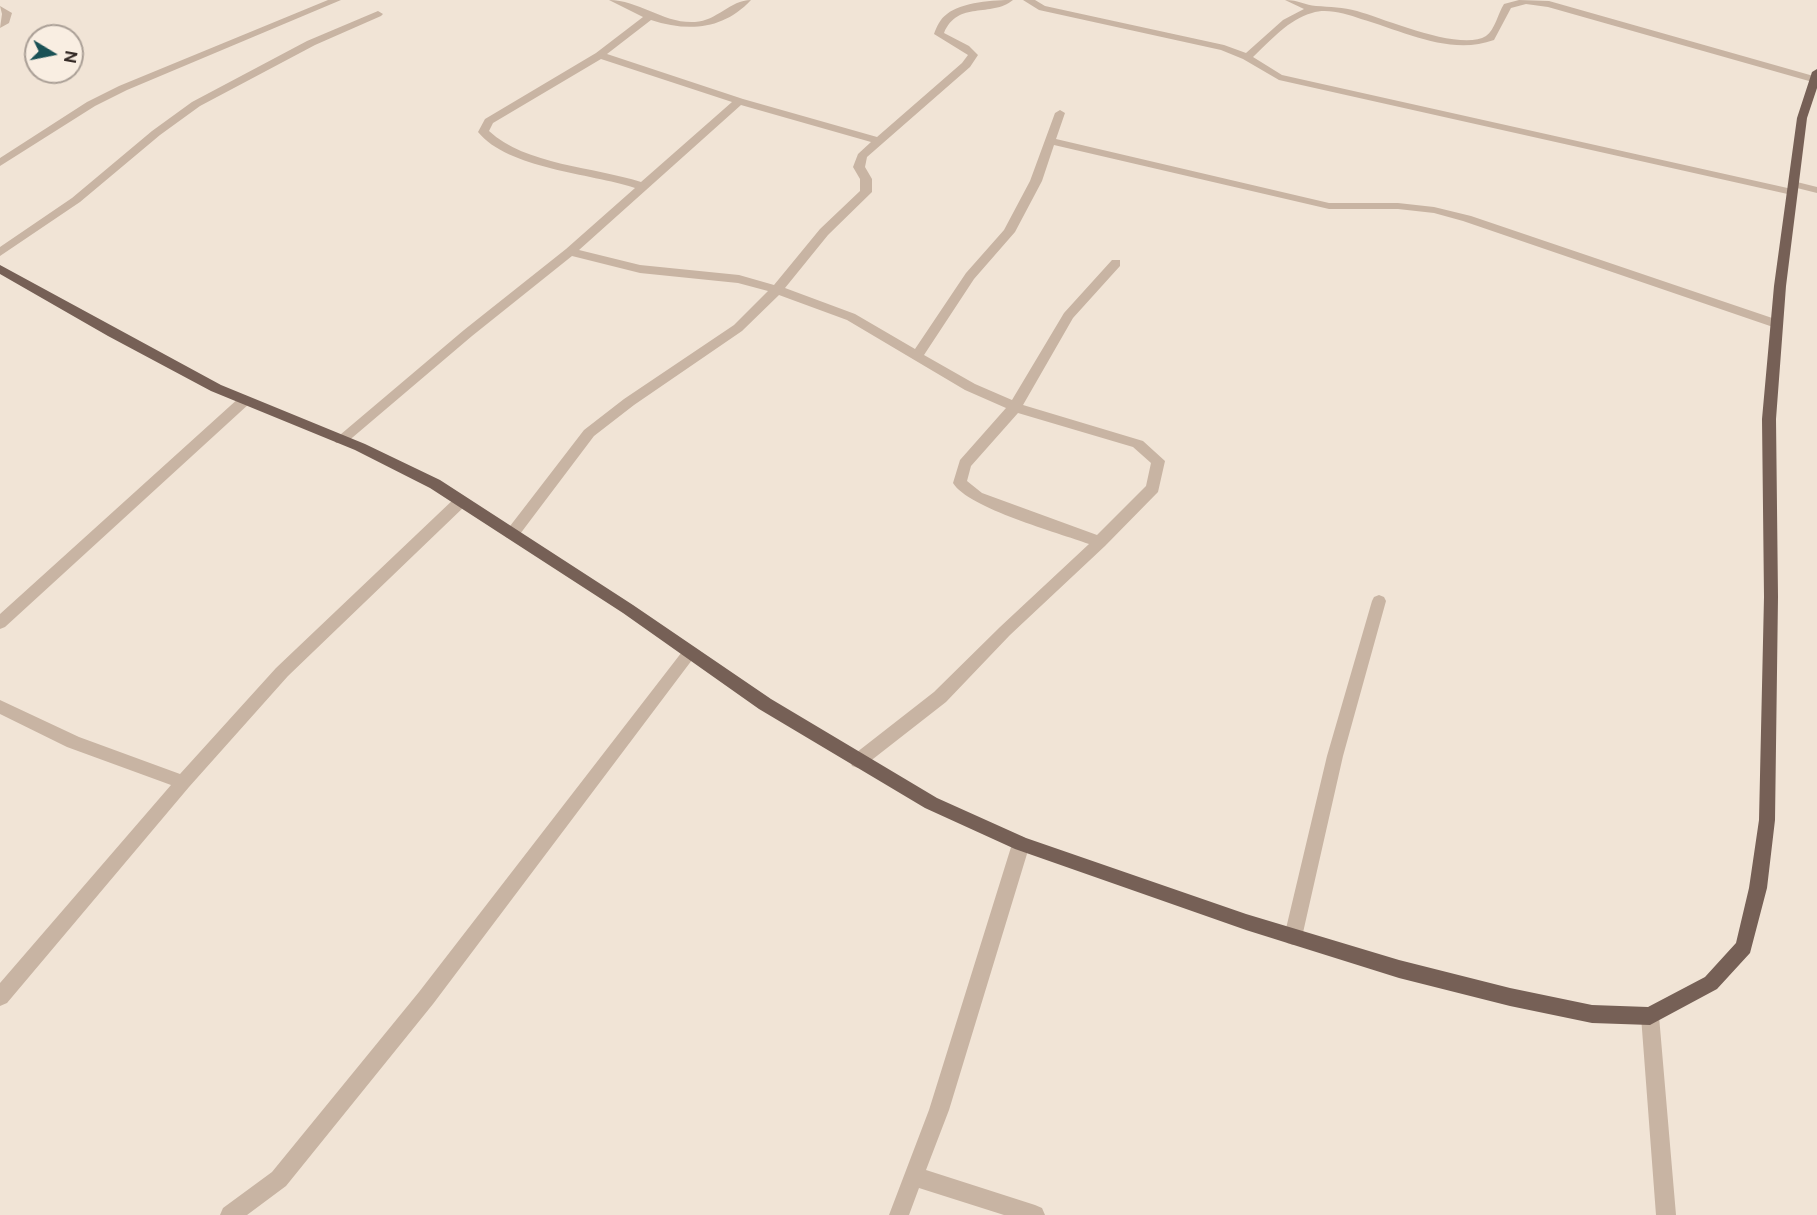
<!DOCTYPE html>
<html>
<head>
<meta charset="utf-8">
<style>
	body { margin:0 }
	#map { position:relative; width:1817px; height:1215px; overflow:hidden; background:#f1e4d6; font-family:"Public Sans",sans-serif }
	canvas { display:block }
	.north { position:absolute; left:24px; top:24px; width:60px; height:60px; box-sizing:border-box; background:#f9eee2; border:2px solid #aa9f96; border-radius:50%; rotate:100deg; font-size:16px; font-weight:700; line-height:24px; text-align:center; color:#332925 }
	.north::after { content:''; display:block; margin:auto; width:21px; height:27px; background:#1a5155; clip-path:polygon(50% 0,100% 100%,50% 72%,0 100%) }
</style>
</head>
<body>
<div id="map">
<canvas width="1817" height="1215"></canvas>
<div class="north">N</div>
</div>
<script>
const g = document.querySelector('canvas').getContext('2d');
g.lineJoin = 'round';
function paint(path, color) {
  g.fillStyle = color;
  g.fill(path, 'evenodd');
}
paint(new Path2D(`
	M328,0H341L127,90L95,106L0,166V158L87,102L119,86Z
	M609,0C639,0 664,24 695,22C717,21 730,0 751,0C723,30 688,32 651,20L607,54L743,99L877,137L962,63L968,55L934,34C937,26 940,19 947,14C962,2 994,0 1013,0C991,18 958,0 944,33L969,46L978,55L970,67L867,157L865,167L872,179V192L828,235L785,288L855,314L915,349L966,273L1004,230L1030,181L1055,113L1060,110L1065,113L1056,139L1329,203H1398L1434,207L1471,216L1781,321L1783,324L1781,327H1773L1463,221L1434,213L1398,209H1329L1054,145L1042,181L1015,232L974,279L924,355L975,384L1012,400L1064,313L1112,260H1120V266L1073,318L1023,405L1143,441L1165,461L1158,492L1105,546L1010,635L946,702L864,766L858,768L852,766L850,761L852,756L934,692L1000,627L1089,544C1059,533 968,508 953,483L960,460L1006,408L965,390L847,320L779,295L742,331L634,405L594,436L517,538H507L505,534L507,530L584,430L624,399L734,325L768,291L738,283L640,273L572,256L472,336L346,443H336L334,440L464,330L566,249L635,188C590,173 508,169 478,132L485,119L596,53L643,17ZM601,59L732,102L641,182C595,167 525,165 489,131L493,123ZM741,105L871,142L858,154L853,167L860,179V191L820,229L774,285L739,275L640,265L579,250ZM1018,413L1133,447L1151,463L1146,486L1097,535L982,493L967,481L971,466Z
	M1023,0H1035L1045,6L1224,45L1246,53L1283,20L1304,9L1285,0C1299,0 1305,5 1316,6C1330,7 1343,7 1357,11C1385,19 1461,52 1486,36C1495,30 1498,13 1504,4L1519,0L1549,1L1817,77V81H1809L1548,7L1526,4L1511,8L1494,40C1450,56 1403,31 1361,19C1346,14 1327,8 1312,13C1289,19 1270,41 1253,57L1282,75L1792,189L1798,192L1792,195L1279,80L1243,59L1221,50L1039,10Z
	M0,6L12,13L9,23L0,28L2,14Z
	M378,11L383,14L381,16L315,45L200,106L160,135L80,202L0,256V247L72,198L152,131L192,102L307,41Z
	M1793,181L1817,187V193L1789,186V182Z
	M245,395L252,400L250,403L5,627L0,629V614L240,397Z
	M461,496L468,501L466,505L288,676L189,787L7,1003L0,1006V983L171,785L67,747L0,714V700L79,737L180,774L276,668L456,497Z
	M1379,595L1384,597L1386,601L1343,756L1302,937L1299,943L1293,945L1287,943L1284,937L1327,756L1372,601L1374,597Z
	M690,646L695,648L698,652L695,656L433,1004L286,1186L247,1215H220L223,1208L272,1172L419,992L685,648Z
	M1021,836L1027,839L1030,844L949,1110L926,1170L1035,1205L1042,1208L1045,1215H1004L919,1188L909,1215H889L929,1110L1012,844L1015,839Z
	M1650,1007L1657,1010L1659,1016L1676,1215H1656L1641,1016L1643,1010Z`), '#c8b4a3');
paint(new Path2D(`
	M1817,69V88L1807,118L1786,286L1776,419L1778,597L1775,820L1767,888L1750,953L1717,989L1650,1025L1592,1023L1510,1006L1399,978L1246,930L1015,849L925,808L759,709L623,613L430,488L355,450L211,391L108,336L0,274V265L221,385L365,444L440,480L633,605L771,699L937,798L1026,838L1246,914L1399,960L1510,988L1592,1005L1648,1007L1705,977L1736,943L1749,888L1759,820L1764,597L1762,419L1774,286L1797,118L1812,72Z`), '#766056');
</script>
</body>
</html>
